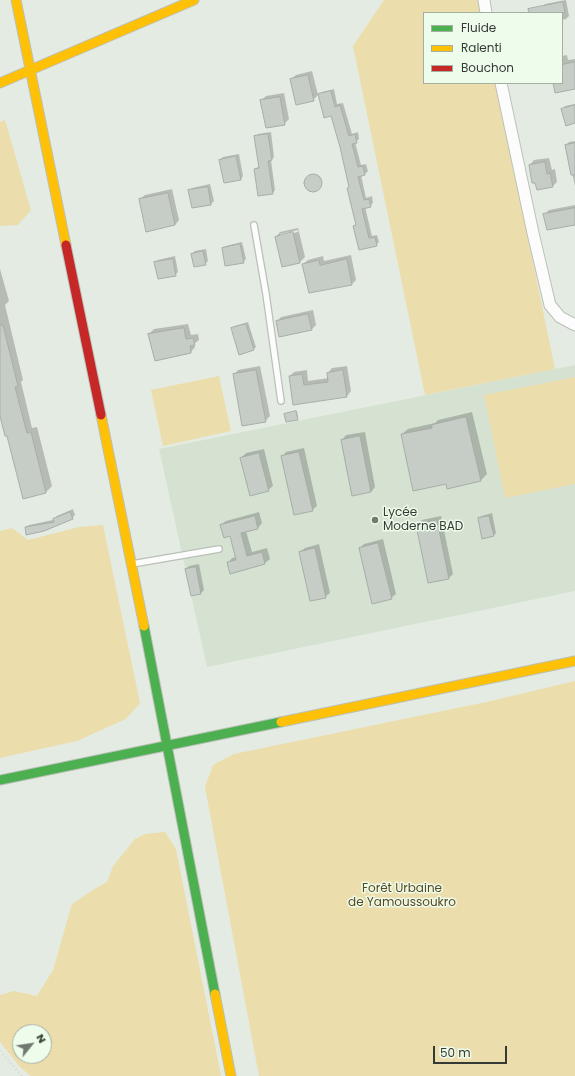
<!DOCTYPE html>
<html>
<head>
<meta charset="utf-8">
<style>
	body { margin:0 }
	#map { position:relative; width:575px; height:1076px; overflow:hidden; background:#e4ebe2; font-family:Poppins,sans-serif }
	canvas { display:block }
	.legend { position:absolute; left:423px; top:12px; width:140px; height:72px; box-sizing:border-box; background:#eefceb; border:1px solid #a4afa2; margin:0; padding:5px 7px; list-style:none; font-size:12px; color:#353b34 }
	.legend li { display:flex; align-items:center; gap:8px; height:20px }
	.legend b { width:20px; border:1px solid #a4afa2 }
	.north { position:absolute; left:12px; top:1024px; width:40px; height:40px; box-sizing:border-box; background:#eefceb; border:1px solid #a4afa2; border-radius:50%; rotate:60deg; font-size:11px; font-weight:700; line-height:16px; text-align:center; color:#353b34 }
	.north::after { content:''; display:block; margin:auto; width:14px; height:18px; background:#727971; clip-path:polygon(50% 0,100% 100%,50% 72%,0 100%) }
	.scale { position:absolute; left:433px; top:1046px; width:74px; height:18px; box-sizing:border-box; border:2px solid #353b34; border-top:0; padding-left:5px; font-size:12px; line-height:14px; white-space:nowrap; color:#353b34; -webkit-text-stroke:3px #eefceb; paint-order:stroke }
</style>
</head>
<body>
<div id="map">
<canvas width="575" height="1076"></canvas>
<ul class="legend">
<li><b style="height:5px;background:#4caf50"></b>Fluide</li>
<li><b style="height:5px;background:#ffc107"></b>Ralenti</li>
<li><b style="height:5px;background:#c62828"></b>Bouchon</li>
</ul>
<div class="north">N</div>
<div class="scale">50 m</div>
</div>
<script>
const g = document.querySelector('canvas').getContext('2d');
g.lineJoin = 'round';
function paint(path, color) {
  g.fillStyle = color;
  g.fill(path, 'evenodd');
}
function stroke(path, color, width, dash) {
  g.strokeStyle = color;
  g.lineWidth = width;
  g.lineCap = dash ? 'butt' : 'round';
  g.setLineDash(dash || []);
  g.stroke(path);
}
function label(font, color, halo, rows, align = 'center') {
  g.font = font + ' Poppins,sans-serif';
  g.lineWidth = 3;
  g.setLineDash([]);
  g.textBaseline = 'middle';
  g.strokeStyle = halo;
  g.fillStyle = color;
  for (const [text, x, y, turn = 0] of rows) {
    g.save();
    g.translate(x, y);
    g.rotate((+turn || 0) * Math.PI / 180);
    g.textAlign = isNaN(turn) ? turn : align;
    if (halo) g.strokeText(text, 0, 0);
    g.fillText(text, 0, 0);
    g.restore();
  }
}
paint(new Path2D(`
	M575,365V591L207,667L159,449Z`), '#d5e2d2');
paint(new Path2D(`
	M384,0H479L482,13H424V83H496L555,369L425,395L353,46Z
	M5,120L31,210L18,225L0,226V122Z
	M219,376L231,431L163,446L151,390Z
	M575,377V484L505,498L484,395Z
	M103,525L140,703L126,719L77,741L0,758V531L12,528L28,540L79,527Z
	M575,681V1076H259L205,787L213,765L234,754L491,701Z
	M165,832L176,849L221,1076H31L21,1068L0,1042V995L14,991L37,996L53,970L72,904L93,890L107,882L113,866L135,839L145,834ZM20,1032H44V1056H20Z`), '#ecddac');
paint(new Path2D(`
	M566,0L569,16L566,19L562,20V13H543L542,7L545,4Z
	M567,55L568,60L575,59V88L554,83H562V56Z
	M312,71L318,95L313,100L291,79L296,75Z
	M334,89L337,104L343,103L352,134L358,132L359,139L355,142L361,165L366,164L368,171L365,174L361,175L366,198L372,196L373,203L370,206L365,207L372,236L377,235L379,242L376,245L354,226L357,223L350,186L332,115L319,95L322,92Z
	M284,93L289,119L284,124L261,101L266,96Z
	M575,104V122L563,109L565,106Z
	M271,132L274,157L271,160L275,190L273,193L255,169L259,166L255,137L258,134Z
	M575,141V186L566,145L569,142Z
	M239,154L243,176L241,179L220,160L223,157Z
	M549,158L552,170L555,169L557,182L553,186L530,165L534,160Z
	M306 182a8 8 0 1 1 16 0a8 8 0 1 1-16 0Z
	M210,184L214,201L211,204L193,207L189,191L192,188Z
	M172,189L179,220L175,225L140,199L145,195Z
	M575,205V224L544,215L549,210Z
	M298,228L305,257L300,262L283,266L276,237L280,232ZM298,230V232L280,236V234Z
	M242,242L246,259L243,262L223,248L226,246Z
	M206,249L208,261L205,264L192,254L195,251Z
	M351,255L356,280L352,284L303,264L308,260L323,256L324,261Z
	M175,256L178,272L175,275L155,263L158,260Z
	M0,269L9,301L5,305L23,380L21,382L32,428L37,427L52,486L46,492L24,497L8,434L0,412Z
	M313,310L316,325L312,329L277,321L281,317Z
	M248,322L256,347L253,350L232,329L235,326Z
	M188,324L191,335L198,334L199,340L194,344L195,347L191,352L149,334L154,329Z
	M260,366L270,416L265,421L234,375L238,370Z
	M347,366L351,391L347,396L294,404L290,376L294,372L307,370L308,381L329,378L328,373L332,368Z
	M297,411L298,418L297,419L285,414Z
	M472,412L487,474L481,480L448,488L446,483L402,434L408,429L435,423L438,420Z
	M365,432L375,487L371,492L342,440L346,435Z
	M304,448L317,506L312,510L282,457L286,452Z
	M264,449L273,486L268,490L241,458L246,453Z
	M73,509L75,515L72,518L44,530L26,527L29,525L53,520L57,516Z
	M259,512L262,523L258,528L246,531L252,552L267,548L270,559L265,563L230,572L228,563L232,558L237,557L231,535L221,525L226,521Z
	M492,513L496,533L493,536L479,518L482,516Z
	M441,516L453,574L449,578L417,525L422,520Z
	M383,539L396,594L391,598L360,548L364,544Z
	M319,544L330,593L325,597L300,552L305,548Z
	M199,564L204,590L201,593L186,569L189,566Z`), '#0003');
const building = new Path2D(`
	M563,2L565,13H529L528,9Z
	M575,62V89L555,93L553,83H562V65Z
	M308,75L314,101L296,105L290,79Z
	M331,91L335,107L340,105L349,136L355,134L357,143L352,144L358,167L363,166L365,175L358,177L364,200L369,199L371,207L362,209L369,238L375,237L377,246L359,250L353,226L356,225L347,188L349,187L340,147L331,116L324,118L318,94Z
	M280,97L285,125L266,128L260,100Z
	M575,105V123L566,126L561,109Z
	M268,134L272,160L268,161L273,194L258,196L254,169L259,168L254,136Z
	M575,143V175H571L565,145Z
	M236,156L241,180L224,183L219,160Z
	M545,162L547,174L550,173L553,187L537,190L535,183H532L529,165Z
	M304 183a9 9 0 1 1 18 0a9 9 0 1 1-18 0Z
	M208,187L211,205L192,208L188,190Z
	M168,193L175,225L146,232L139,199Z
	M575,208V225L547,230L543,214Z
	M293,232L300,263L282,267L275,237Z
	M240,244L244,263L225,266L222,248Z
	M203,251L206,265L194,267L191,254Z
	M173,259L176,276L158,279L154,262Z
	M347,259L352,285L309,293L302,264L319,260L320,265Z
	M308,314L312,330L279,337L276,321Z
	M246,324L254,350L239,355L231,328Z
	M3,325L18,386L15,387L27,433L31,432L46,493L23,499L7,436H5L0,416V326Z
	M184,328L186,339L193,338L195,345L190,346L191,353L155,361L148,334Z
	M256,370L266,422L242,426L233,374Z
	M343,370L347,397L293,405L289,376L302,374L304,385L328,382L327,373Z
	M296,411L298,420L286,422L284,414Z
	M466,417L481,481L447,489L446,484L413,491L401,434L432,428V425Z
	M360,436L371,492L352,496L341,440Z
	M299,452L313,511L294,515L281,456Z
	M259,453L269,491L250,496L240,458Z
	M70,512L73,519L44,531L26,535L25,527L54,522L53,519Z
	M255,516L258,529L241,533L247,556L262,552L265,564L230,574L227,562L236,560L230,536L224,538L220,525Z
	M489,516L494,536L482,539L478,518Z
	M437,520L449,579L428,583L416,525Z
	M378,543L392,599L372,604L359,548Z
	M315,548L326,598L310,601L299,552Z
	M196,567L201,594L191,596L185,569Z`);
paint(building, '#c6cdc7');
stroke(building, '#a7ada8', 1);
const lane = new Path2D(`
	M254,225L266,294L281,401
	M132,564L219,549`);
const street = new Path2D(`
	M484,0L486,13
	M501,83L533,233L550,305L560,317L575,325`);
const fast = new Path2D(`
	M144,626L215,994
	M0,780L281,722`);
const slow = new Path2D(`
	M16,0L66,245
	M0,83L194,0
	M101,415L144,626
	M281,722L575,661
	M215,994L231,1076`);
const jam = new Path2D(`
	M66,245L101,415`);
stroke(lane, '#bac0b8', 8);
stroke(street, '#bac0b8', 13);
stroke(fast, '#bac0b8', 11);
stroke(slow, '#bac0b8', 11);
stroke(jam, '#bac0b8', 11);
stroke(new Path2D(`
	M0,1051L22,1076`), '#d4d6d4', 2, [1, 3]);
stroke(lane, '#fbfcfb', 5.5);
stroke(street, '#fbfcfb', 11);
stroke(fast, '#4caf50', 9);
stroke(slow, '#ffc107', 9);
stroke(jam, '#c62828', 9);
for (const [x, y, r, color] of [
	[375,520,4,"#727971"]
]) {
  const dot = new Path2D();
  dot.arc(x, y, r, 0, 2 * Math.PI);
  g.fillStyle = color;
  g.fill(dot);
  stroke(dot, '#eefceb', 1.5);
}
label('12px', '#353b34', '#eefceb', [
	["Lycée",383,513],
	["Moderne BAD",383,527]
], 'left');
label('12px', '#574821', '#eefceb', [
	["Forêt Urbaine",402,889],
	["de Yamoussoukro",402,903]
]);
</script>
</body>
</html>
